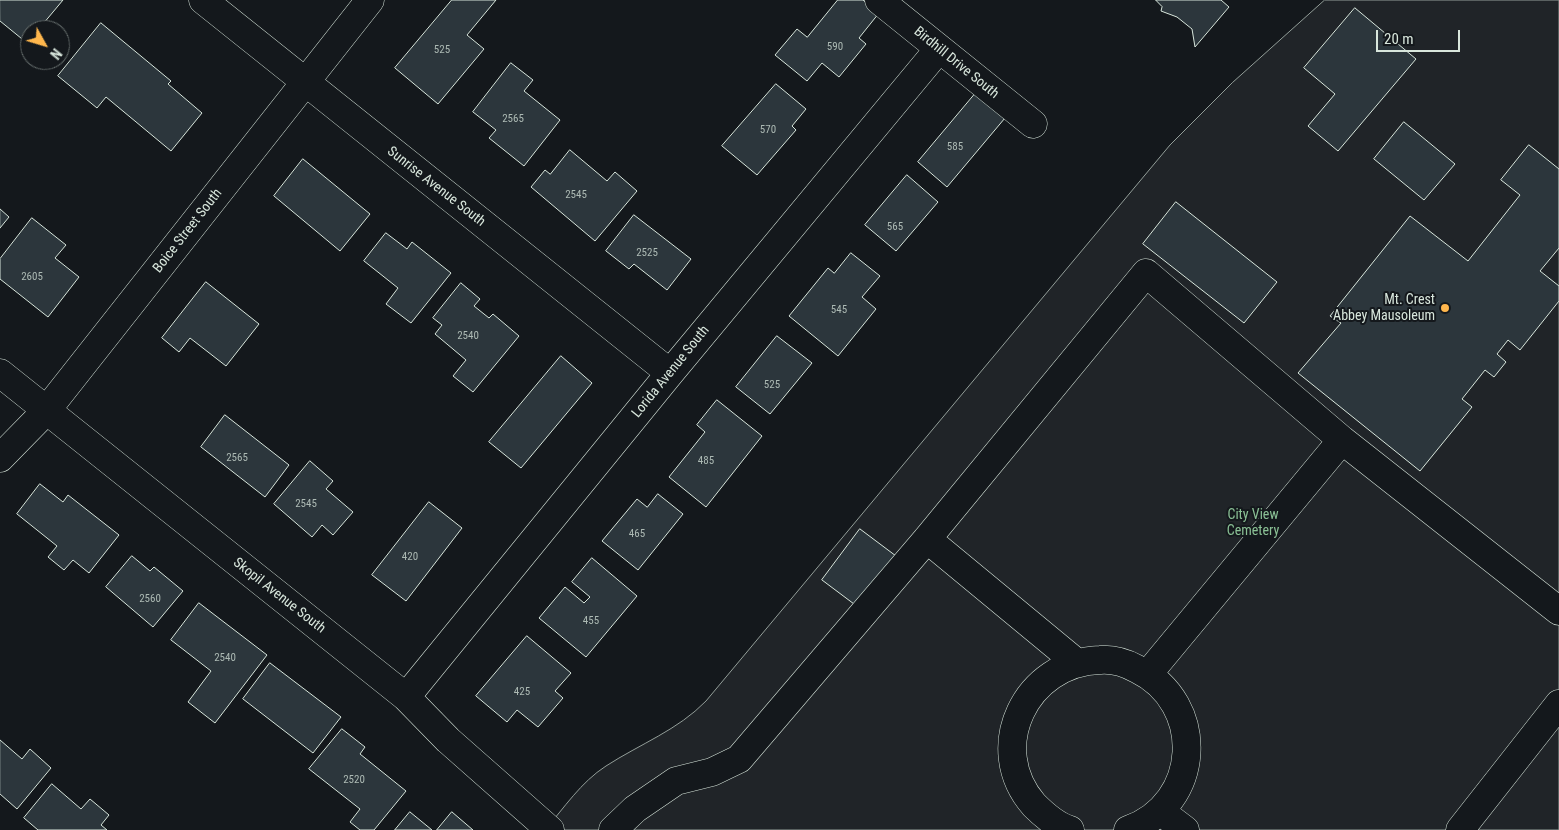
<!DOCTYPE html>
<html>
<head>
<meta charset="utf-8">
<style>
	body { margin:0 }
	#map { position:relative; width:1559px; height:830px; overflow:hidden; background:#14181c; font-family:"Roboto Condensed",sans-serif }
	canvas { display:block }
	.north { position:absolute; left:20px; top:20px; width:50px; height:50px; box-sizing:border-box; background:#14181c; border:1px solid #626a69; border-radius:50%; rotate:129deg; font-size:14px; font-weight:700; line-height:20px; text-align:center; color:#d8e6dc }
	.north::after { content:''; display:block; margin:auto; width:18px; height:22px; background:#ffb74d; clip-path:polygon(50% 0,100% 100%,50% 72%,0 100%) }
	.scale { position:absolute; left:1376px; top:30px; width:84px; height:22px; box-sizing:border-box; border:2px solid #d8e6dc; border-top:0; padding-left:6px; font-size:15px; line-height:18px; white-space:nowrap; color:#d8e6dc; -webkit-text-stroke:4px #14181c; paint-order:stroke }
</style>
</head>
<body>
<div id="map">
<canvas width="1559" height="830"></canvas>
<div class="north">N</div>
<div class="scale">20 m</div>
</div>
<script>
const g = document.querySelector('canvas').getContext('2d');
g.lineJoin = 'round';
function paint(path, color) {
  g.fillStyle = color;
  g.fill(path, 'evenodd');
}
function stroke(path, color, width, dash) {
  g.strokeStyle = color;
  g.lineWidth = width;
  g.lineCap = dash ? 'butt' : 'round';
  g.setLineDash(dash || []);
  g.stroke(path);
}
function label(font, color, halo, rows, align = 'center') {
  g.font = font + ' "Roboto Condensed",sans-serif';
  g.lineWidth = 4;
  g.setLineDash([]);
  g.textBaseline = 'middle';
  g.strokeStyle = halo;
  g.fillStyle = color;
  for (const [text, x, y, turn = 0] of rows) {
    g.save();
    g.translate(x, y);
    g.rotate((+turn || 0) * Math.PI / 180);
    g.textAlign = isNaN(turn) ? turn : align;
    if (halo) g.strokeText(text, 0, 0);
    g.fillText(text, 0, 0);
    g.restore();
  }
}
const green = new Path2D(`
	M1325,0H1559V830H545C564,808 581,782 606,766C640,744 678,730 706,701L1170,145L1232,83Z`);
paint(green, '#202428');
stroke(green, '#939e99', 1);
const building = new Path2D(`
	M0,0H63L38,30H30V39L27,43L0,21Z
	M452,0H496L467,35L484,49L438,104L395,68Z
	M838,0H863L879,13L859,38L866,44L839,77L822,63L807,81L775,55L797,29L807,37Z
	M1156,0H1221L1229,7L1195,47L1192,29L1177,17L1161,11L1162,7Z
	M1355,8L1416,59L1338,151L1308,126L1335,94L1304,68Z
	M101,23L171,81L168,84L202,113L171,151L106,97L97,108L58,76Z
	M511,63L533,80L524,91L560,120L524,166L489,138L496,130L473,112Z
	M776,84L806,109L792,126L796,130L757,175L722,146Z
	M975,94L1005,118L947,187L918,162Z
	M1404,122L1455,164L1424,200L1374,159Z
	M1529,145L1559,169V248L1540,271L1559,286V301L1520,350L1508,340L1497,354L1506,362L1494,377L1485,370L1462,399L1472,407L1420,471L1298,373L1341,323L1330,316L1410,216L1468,261L1520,195L1501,180Z
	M570,150L607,181L615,172L637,191L595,241L531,187L545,170L550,174Z
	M303,159L370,214L340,251L274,196Z
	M907,175L938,202L896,251L865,225Z
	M1176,202L1277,282L1244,323L1143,244Z
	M0,209L9,217L0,228Z
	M634,215L691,259L667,290L634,264L629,269L606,251Z
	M32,218L66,245L55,258L79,277L48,317L0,279V259Z
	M386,233L407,249L412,242L451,273L411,323L386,304L398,288L364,261Z
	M851,253L880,276L862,297L876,309L838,356L789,316L828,268L834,273Z
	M206,282L259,324L226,366L190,338L179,352L162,338Z
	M461,283L480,299L474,306L489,318L493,314L519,336L473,392L453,376L466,360L435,334L442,325L433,318Z
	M777,336L812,363L770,414L736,387Z
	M561,356L592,383L521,468L489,442Z
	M717,400L762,436L706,507L669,477L705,432L697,425Z
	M225,415L289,465L265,497L201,447Z
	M310,461L333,481L326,489L353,512L333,535L322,525L312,537L274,504Z
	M40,484L63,502L68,495L119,535L89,573L73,560L64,570L48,557L57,546L17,514Z
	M658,494L683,514L638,570L602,541L637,499L647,507Z
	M429,502L462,528L406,601L372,575Z
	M860,529L896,556L858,607L822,580Z
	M132,556L150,571L154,567L183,591L153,627L106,587Z
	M592,558L637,596L586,657L539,618L565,587L584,603L590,597L572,582Z
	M199,603L267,655L215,723L188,702L211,671L171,640Z
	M527,636L571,673L555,691L563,698L538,727L517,710L507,722L476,696Z
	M270,663L341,717L313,753L243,699Z
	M342,729L365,747L360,754L406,791L374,830H360L350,822L360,809L309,769Z
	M0,740L22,759L30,749L51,768L17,809L0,794Z
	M52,784L81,809L90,799L109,815L101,825L107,830H38L24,818Z
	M410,812L432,830H395Z
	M452,812L473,830H437Z`);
paint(building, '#2c363c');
stroke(building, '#d8e6dc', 1);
const minor = new Path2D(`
	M203,0L670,373
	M879,0L1033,124
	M0,373L406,697L448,740L550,830
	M0,458L46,411L370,0
	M927,539L1077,663
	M1148,674L1342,440
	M406,697L670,373L938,50
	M1160,811L1185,830
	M613,830L635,809L676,781L712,772L739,759L927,539L1146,273L1342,440L1559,611
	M1070,830C1056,826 1044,815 1034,805C984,748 1026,662 1100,660C1113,659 1126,663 1137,669C1207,703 1202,804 1128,830
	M1460,830L1559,704`);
stroke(minor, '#d8e6dc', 29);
stroke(minor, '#14181c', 28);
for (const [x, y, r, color] of [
	[1445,308,5,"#ffb74d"]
]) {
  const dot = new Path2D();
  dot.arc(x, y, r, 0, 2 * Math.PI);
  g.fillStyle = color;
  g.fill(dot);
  stroke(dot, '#14181c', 2);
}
label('11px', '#adbab4', null, [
	["590",835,47],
	["525",442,50],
	["2565",513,119],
	["570",768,130],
	["585",955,147],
	["2545",576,195],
	["565",895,227],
	["2525",647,253],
	["2605",32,277],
	["545",839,310],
	["2540",468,336],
	["525",772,385],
	["2565",237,458],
	["485",706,461],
	["2545",306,504],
	["465",637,534],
	["420",410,557],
	["2560",150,599],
	["455",591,621],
	["2540",225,658],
	["425",522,692],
	["2520",354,780]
]);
label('14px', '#d8e6dc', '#14181c', [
	["Birdhill Drive South",956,63,39],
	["Sunrise Avenue South",436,187,38],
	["Boice Street South",188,231,-52],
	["Lorida Avenue South",671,372,-51],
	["Skopil Avenue South",279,596,38]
]);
label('14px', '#d8e6dc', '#14181c', [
	["Mt. Crest",1435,300],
	["Abbey Mausoleum",1435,316]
], 'right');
label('14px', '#8ac095', '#14181c', [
	["City View",1253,515],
	["Cemetery",1253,531]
]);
</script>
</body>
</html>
